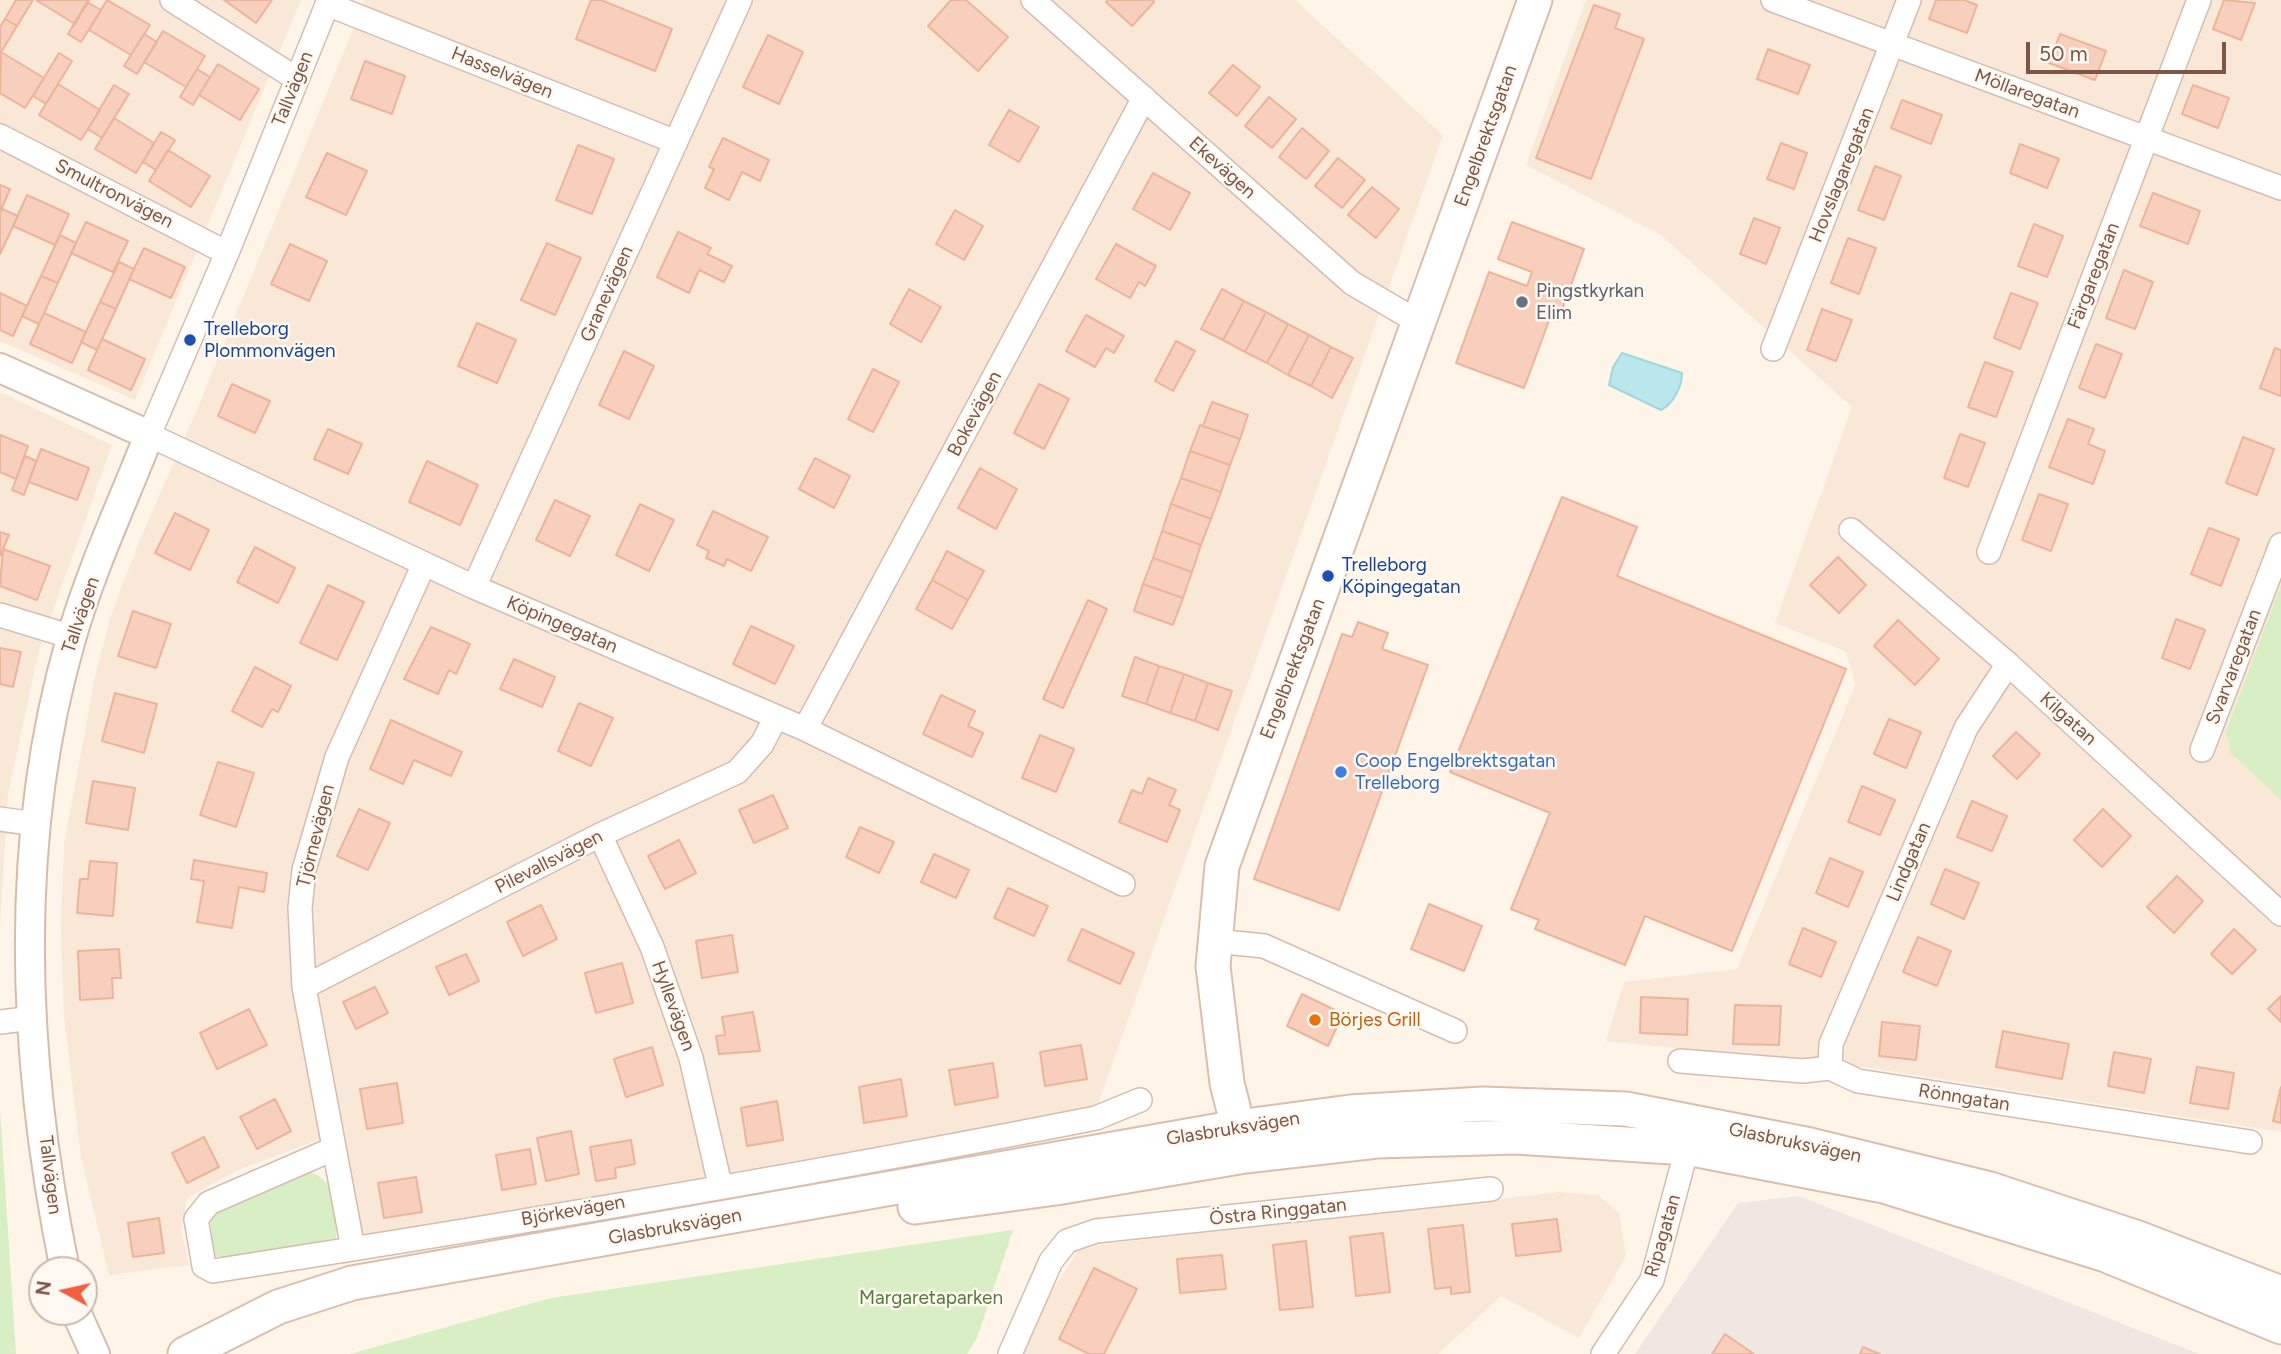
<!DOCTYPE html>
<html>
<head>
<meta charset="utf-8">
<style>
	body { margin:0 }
	#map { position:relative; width:2281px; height:1354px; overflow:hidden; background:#fef4e8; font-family:Figtree,sans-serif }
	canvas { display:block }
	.north { position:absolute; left:28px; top:1256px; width:70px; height:70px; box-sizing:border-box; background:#fff8f0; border:2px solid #cbb8ad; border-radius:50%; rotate:278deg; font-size:19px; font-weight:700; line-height:28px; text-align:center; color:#7c5748 }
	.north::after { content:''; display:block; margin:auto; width:24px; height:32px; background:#f35d42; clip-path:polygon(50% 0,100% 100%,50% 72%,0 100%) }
	.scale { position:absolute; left:2026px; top:42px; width:200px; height:32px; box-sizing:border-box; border:4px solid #7c5748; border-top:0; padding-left:9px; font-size:21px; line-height:24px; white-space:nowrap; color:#7c5748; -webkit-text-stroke:5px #fff8f0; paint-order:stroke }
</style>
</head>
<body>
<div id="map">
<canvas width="2281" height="1354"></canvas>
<div class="north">N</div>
<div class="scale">50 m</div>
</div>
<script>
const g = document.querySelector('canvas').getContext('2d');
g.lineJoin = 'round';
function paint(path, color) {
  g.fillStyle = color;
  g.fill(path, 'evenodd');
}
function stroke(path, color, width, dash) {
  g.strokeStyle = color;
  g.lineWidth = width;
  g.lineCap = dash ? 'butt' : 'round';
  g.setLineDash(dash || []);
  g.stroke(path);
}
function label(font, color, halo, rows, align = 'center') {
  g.font = font + ' Figtree,sans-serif';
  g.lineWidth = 5;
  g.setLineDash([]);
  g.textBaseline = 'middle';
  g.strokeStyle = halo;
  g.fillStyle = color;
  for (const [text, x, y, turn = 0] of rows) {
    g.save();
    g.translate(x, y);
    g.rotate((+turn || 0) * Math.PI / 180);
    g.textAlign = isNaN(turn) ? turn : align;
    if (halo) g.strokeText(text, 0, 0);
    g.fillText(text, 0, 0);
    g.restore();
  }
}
paint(new Path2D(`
	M0,0H301L135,400L0,341Z
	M365,0H1295L1443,135L1097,1107L361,1238L344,1130L236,1171L187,1198L181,1230L189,1265L109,1275L81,1157L64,1016L61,929L64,845L95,677L112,612L141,537L196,412Z
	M1586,0H2281V1132L1864,1067L1606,1041L1624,982L1737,969L1856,684L1845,651L1775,623L1852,407L1661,235L1526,165Z
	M0,392L112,445L39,650L8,794L0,927Z
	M1560,1192L1598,1195L1619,1213L1626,1256L1579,1338L1501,1296L1438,1354H1013L1080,1247Z`), '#f9e8d8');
paint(new Path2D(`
	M1799,1196L2199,1354H1635L1738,1203Z`), '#efe7e1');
paint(new Path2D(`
	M2281,585V800L2231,753L2226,732Z
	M0,1109L16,1354H0Z
	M309,1172C337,1179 338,1213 336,1238L224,1260L214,1255L210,1215Z
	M1013,1230L977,1338L967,1354H350L551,1298Z`), '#d8eec4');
const water = new Path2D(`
	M1622,353L1682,373C1682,387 1673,404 1661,410L1609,385L1613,367Z`);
paint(water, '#b9e7eb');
stroke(water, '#9ed8de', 2);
const building = new Path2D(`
	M16,0H33L17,26L5,19Z
	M36,0H89L75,24Z
	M107,0L150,25L131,55L89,30Z
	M224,0H272L256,23Z
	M591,0H601L672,29L655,71L576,39Z
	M951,0H966L1008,37L978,71L928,26Z
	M1108,0H1153L1154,2L1132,26L1106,2Z
	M1936,0H1964L1977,5L1967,33L1929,19Z
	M2224,0L2255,3L2241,40L2213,29Z
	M87,2L101,10L81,42L68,34Z
	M1594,5L1620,14L1615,28L1644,39L1591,179L1536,158Z
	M5,19L17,26L0,54V27Z
	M163,31L205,56L186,87L144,62Z
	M144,34L157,42L137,74L124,66Z
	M2060,34L2106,51L2095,80L2049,63Z
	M768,35L803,52L779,104L743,87Z
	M1768,49L1810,65L1798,94L1757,79Z
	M1,52L44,78L25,108L0,93Z
	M59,53L72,61L46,104L33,96Z
	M365,61L405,76L392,114L351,99Z
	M218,64L259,89L240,120L199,95Z
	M1233,65L1260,87L1237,116L1209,93Z
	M197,69L210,77L193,105L180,97Z
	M58,84L100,110L81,140L39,115Z
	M114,85L129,94L102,138L88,129Z
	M2193,85L2229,98L2218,128L2182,114Z
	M1269,97L1296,119L1272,148L1245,126Z
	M1902,100L1942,115L1931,144L1891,128Z
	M1009,110L1039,127L1019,162L989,145Z
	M114,118L154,143L136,173L95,149Z
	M1302,128L1329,151L1306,179L1279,157Z
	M161,132L175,140L156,170L143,162Z
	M723,138L769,160L760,181L742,172L729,200L705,188L714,169L709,167Z
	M1781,143L1807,153L1794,189L1767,179Z
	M2020,144L2059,159L2047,188L2010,173Z
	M578,145L614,159L592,214L556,200Z
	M168,150L210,176L191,207L149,181Z
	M327,153L367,171L346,215L306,197Z
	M1338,158L1365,180L1342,208L1315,186Z
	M1875,166L1901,176L1884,220L1858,210Z
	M1153,173L1190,193L1170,230L1133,209Z
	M0,185L10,189L0,212Z
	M1372,187L1399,209L1376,238L1348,215Z
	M2153,193L2200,211L2188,244L2140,226Z
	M27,195L69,214L55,245L13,226Z
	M2,209L18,216L0,254V212Z
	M955,210L983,226L964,260L936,244Z
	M1754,218L1780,228L1766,264L1740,254Z
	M86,222L128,241L113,272L71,253Z
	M1512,222L1584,249L1558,321L1550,318L1524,388L1456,363L1489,272L1527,286L1532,272L1498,259Z
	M2034,224L2063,236L2047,277L2018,266Z
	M678,232L711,248L707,254L732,266L724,282L699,270L689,293L657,277Z
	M60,235L76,243L58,283L41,276Z
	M1848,238L1876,248L1859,294L1831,283Z
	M547,243L581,258L555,315L521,300Z
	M290,244L327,261L309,301L271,284Z
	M1116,244L1156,266L1145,286L1139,282L1130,298L1096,279Z
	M144,248L185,267L171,298L129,279Z
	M119,262L134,269L116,309L100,302Z
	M2124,270L2153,282L2135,329L2106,318Z
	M41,276L58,283L39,324L22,316Z
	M909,289L941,307L921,342L890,324Z
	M1222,289L1244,301L1223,340L1201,329Z
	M0,293L27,306L13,336L0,330Z
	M2011,293L2038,303L2020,349L1994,338Z
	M1244,301L1266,312L1245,352L1223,340Z
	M100,302L116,309L97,350L81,342Z
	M1822,309L1852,320L1836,361L1807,350Z
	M1266,312L1288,324L1267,363L1245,352Z
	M44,313L86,332L72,363L30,344Z
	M1086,315L1124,336L1114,353L1106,348L1095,367L1066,351Z
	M477,323L516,340L497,383L458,366Z
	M1288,324L1309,335L1288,375L1267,363Z
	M1309,335L1331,347L1311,386L1288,375Z
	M102,339L145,359L131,390L88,370Z
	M1176,341L1195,351L1173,391L1155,381Z
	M2096,344L2122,354L2105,398L2079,388Z
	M1331,347L1353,358L1332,398L1311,386Z
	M2275,348L2281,350V396L2260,388Z
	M624,351L654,366L629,419L599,405Z
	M1985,362L2013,372L1996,417L1968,407Z
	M873,369L899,382L873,432L848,419Z
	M232,384L270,401L255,433L218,416Z
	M1039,384L1069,399L1044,449L1014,433Z
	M1212,402L1248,415L1240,439L1203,426Z
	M2068,419L2094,429L2088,444L2105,451L2093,484L2049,467Z
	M1200,425L1240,439L1230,465L1190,451Z
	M328,429L362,444L348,474L314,459Z
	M1960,434L1985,443L1968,487L1944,478Z
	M0,435L28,446L16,479L0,472Z
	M2243,437L2274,449L2257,495L2226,483Z
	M41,449L89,468L77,500L29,482Z
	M1190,451L1230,465L1221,492L1181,478Z
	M25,456L36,461L24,495L12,490Z
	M815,458L850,476L834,508L799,489Z
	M427,461L478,485L460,525L409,502Z
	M980,468L1017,489L996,529L958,508Z
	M1181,478L1221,492L1211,519L1171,504Z
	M2039,494L2068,504L2051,551L2022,540Z
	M1562,497L1637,527L1617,576L1846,669L1732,951L1645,916L1625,965L1535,929L1539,920L1511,909L1550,813L1450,772Z
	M555,500L590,516L570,556L536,540Z
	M640,504L674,520L649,571L616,555Z
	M1171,504L1211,519L1201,545L1162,531Z
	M713,511L768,537L751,571L727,559L724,566L706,558L709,551L697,545Z
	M175,513L209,530L190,570L155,553Z
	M2209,528L2239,539L2221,586L2191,574Z
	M1162,531L1201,545L1192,572L1153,558Z
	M0,532L9,535L0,556Z
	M255,547L295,568L278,603L237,582Z
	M3,549L50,566L37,600L0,586Z
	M947,551L984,571L968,600L932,580Z
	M1838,557L1866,585L1839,613L1810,585Z
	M1153,558L1192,572L1183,598L1143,584Z
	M932,580L968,600L952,629L916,609Z
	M1143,584L1183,598L1173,625L1134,611Z
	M328,585L364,602L337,660L300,643Z
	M1088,600L1107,609L1063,708L1043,699Z
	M133,611L171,624L156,668L118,656Z
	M2176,619L2205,630L2190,669L2162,658Z
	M1898,620L1939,659L1915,685L1874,646Z
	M1358,622L1388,633L1382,649L1428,665L1339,910L1254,879L1342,634L1352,637Z
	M751,626L794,646L775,684L733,664Z
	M431,627L470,644L456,674L449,670L438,694L404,679Z
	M0,648L21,652L13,687L0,684Z
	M1135,657L1159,666L1146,704L1122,696Z
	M514,659L555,677L542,707L500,689Z
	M1159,666L1184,674L1170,713L1146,704Z
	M255,667L291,686L278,712L272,709L262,727L232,711Z
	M1184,674L1208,683L1195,721L1170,713Z
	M1208,683L1232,691L1218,730L1195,721Z
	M115,693L157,704L144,753L102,741Z
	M941,695L975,711L968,726L983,733L972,757L923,734Z
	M579,703L613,718L591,766L558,751Z
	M1889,719L1921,732L1906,768L1874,754Z
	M391,720L462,752L451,776L414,760L403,784L370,769Z
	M2016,732L2040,754L2017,779L1993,756Z
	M1040,735L1074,749L1056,792L1022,778Z
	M218,762L254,773L236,827L200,815Z
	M1148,778L1176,790L1169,805L1180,810L1167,842L1119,822L1132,790L1142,794Z
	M93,781L135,788L128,830L86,823Z
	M1862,786L1895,800L1880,835L1848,822Z
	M773,795L788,828L754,843L739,810Z
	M1972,801L2007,816L1992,851L1957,837Z
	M359,809L390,823L368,870L337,856Z
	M2103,809L2131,836L2102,867L2074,840Z
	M860,827L894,842L879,873L846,857Z
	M679,840L696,873L665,889L648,856Z
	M934,854L969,870L956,898L921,882Z
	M1830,858L1863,872L1848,907L1816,893Z
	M194,860L267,873L264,892L239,887L232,928L197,922L204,881L191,879Z
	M90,861L117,863L113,916L77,913L80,879H88Z
	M1945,869L1979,883L1964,919L1931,904Z
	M2177,876L2203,901L2174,933L2147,907Z
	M1008,888L1048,906L1034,936L994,918Z
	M1429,904L1482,926L1464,971L1411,949Z
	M541,905L557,939L523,956L507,922Z
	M1803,928L1836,942L1821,977L1789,964Z
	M1082,929L1134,953L1120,984L1068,960Z
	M2234,929L2256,950L2232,974L2211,954Z
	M732,935L738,972L702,978L696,941Z
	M1918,937L1951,951L1937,986L1903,972Z
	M119,949L121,978H112L113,998L80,1000L78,951Z
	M466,954L479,981L449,995L436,967Z
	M622,963L633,1003L596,1013L585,973Z
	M375,987L388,1013L356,1029L343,1002Z
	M1302,994L1343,1014L1328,1046L1287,1026Z
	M2281,996V1022L2268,1009Z
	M1641,997L1688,999L1687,1035L1640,1033Z
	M1735,1005L1781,1006L1779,1045L1733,1044Z
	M249,1009L267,1045L217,1069L200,1033Z
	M753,1012L760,1051L719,1054L716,1036L725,1035L722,1017Z
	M1882,1022L1920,1026L1916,1060L1879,1056Z
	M2003,1031L2069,1044L2062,1079L1996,1067Z
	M1081,1045L1087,1079L1045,1086L1040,1052Z
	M652,1047L663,1085L626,1097L614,1059Z
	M2114,1052L2151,1059L2144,1093L2108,1086Z
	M993,1063L998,1097L955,1105L949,1070Z
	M2197,1067L2234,1073L2228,1109L2190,1103Z
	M901,1079L907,1116L864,1123L859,1087Z
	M397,1083L403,1123L367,1129L360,1089Z
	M2281,1087V1123L2273,1121Z
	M275,1099L291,1131L257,1149L240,1117Z
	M777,1101L783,1140L747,1146L741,1108Z
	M571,1131L579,1174L546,1181L537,1138Z
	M204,1137L219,1167L187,1183L172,1153Z
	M631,1140L635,1164L615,1168L616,1178L596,1181L590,1147Z
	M530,1149L536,1184L502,1190L496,1155Z
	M416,1177L422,1212L384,1218L378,1183Z
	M159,1218L164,1253L133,1257L128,1223Z
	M1557,1219L1561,1251L1516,1256L1512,1224Z
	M1463,1225L1470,1292L1451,1294V1287L1435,1289L1428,1229Z
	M1383,1233L1390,1292L1356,1296L1350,1237Z
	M1306,1241L1313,1307L1280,1310L1273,1245Z
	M1222,1255L1226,1289L1180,1293L1177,1259Z
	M1094,1268L1137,1289L1104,1354H1089L1059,1339Z
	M1725,1334L1754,1354H1712Z
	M1863,1347L1880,1354H1860Z`);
paint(building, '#f7cfbc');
stroke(building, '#ebb49b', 2);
const minor = new Path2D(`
	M172,0L297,79
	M329,0L227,253L149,435L474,587L805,729L1123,884
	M1033,0L1352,283L1420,323
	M1773,0L2281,188
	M327,4L676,142
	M0,136L227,253
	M1773,349L1909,0
	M1851,530L2008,664L2281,914
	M1989,552L2199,0
	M474,587L740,0
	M0,615L72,637
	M805,729L1144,98
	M2202,750L2281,545
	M0,819L35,824
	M600,835L652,947L691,1058L720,1185
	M1215,941L1264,946L1455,1031
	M304,987L600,835L737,772L762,744L776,717
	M0,1022L32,1018
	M1680,1061L1803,1071L1830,1068L1858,1081L2250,1142
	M1830,1068L1831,1044L1966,728L2008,664
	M333,1149L209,1203L196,1219L204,1266L213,1271C508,1225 803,1176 1096,1118L1140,1100
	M353,1249L304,987L300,908L304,870L337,757L424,564
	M1010,1354L1051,1261L1067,1241L1096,1231L1491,1189
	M1603,1354L1652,1280L1687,1148`);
const tertiary = new Path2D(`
	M0,368L149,435C123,502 91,569 71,639C12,842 23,1064 65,1270
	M76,1312L95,1354`);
const secondary = new Path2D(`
	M1243,1147L1227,1083L1213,966L1222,866L1535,0
	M915,1207L1056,1188L1245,1156L1377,1141L1516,1137L1687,1148L1884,1186L2103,1254L2281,1327
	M185,1354L278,1307L352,1283L1238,1127L1350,1112L1483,1104L1626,1109L1810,1145L1990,1189L2138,1238L2281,1293`);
stroke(minor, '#d5bdae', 26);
stroke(tertiary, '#d5bdae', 32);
stroke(secondary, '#dabeae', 37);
stroke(minor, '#fff', 23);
stroke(tertiary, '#fff', 28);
stroke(secondary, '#fff', 33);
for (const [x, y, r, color] of [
	[1522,302,7,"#6b7280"],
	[190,340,7,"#1a4fb4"],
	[1328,576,7,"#1a4fb4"],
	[1341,772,7,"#3f7fe0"],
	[1315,1020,7,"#e8710a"]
]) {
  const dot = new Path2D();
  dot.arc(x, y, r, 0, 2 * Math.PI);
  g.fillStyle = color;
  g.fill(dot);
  stroke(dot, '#fff8f0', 2.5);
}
label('19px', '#7c5748', '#fff8f0', [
	["Hasselvägen",502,73,22],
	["Tallvägen",293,89,-68],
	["Möllaregatan",2027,94,20],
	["Engelbrektsgatan",1486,136,-70],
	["Ekevägen",1222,168,42],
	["Hovslagaregatan",1842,175,-68],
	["Smultronvägen",114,194,27],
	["Färgaregatan",2094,276,-69],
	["Granevägen",607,294,-66],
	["Bokevägen",975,414,-62],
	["Tallvägen",81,615,-71],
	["Köpingegatan",562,625,23],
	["Svarvaregatan",2234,667,-69],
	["Engelbrektsgatan",1293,669,-69],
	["Kilgatan",2068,719,42],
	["Tjörnevägen",316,836,-76],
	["Pilevallsvägen",549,862,-27],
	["Lindgatan",1909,862,-67],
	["Hyllevägen",673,1006,70],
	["Rönngatan",1964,1098,9],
	["Glasbruksvägen",1233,1129,-9],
	["Glasbruksvägen",1795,1143,12],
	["Tallvägen",50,1175,83],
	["Björkevägen",573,1211,-10],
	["Östra Ringgatan",1278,1212,-6],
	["Glasbruksvägen",675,1227,-10],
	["Ripagatan",1663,1236,-74]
]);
label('19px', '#5b616d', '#fff8f0', [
	["Pingstkyrkan",1536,291],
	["Elim",1536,313]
], 'left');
label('19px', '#164399', '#fff8f0', [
	["Trelleborg",204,329],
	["Plommonvägen",204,351],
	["Trelleborg",1342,565],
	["Köpingegatan",1342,587]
], 'left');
label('19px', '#366cbe', '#fff8f0', [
	["Coop Engelbrektsgatan",1355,761],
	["Trelleborg",1355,783]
], 'left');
label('19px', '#c56008', '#fff8f0', [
	["Börjes Grill",1329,1020]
], 'left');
label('19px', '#537c3c', '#fff8f0', [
	["Margaretaparken",931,1298]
]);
</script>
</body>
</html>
